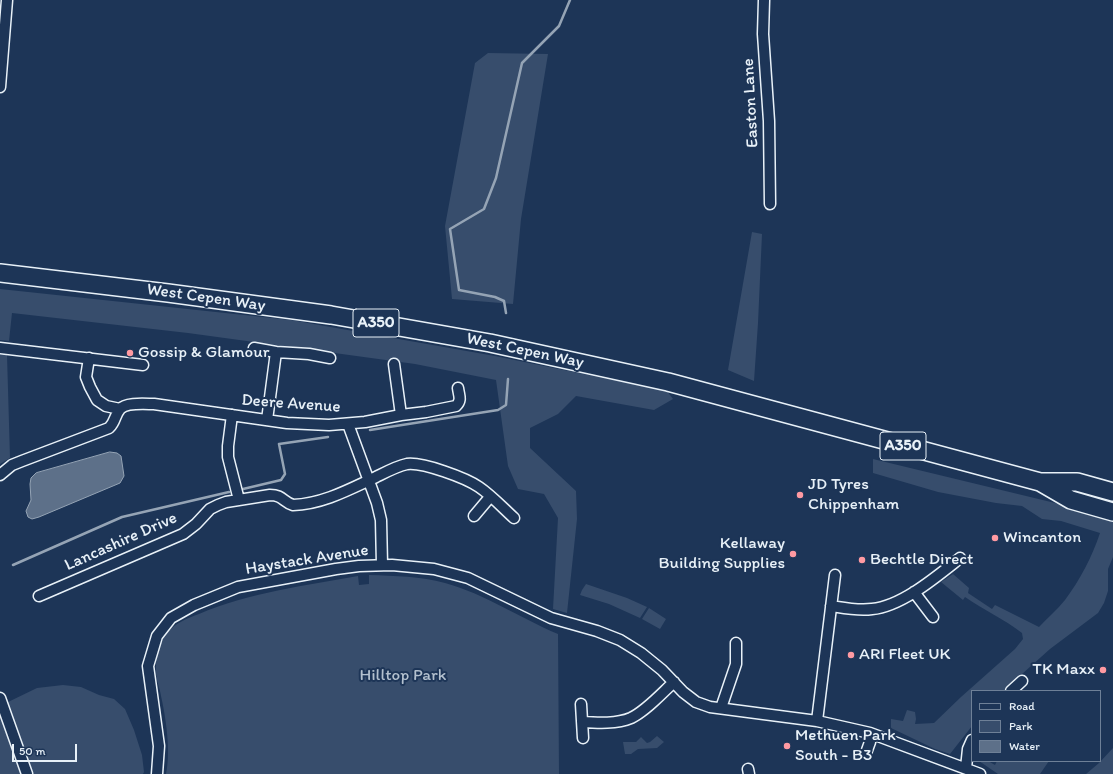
<!DOCTYPE html>
<html>
<head>
<meta charset="utf-8">
<style>
	body { margin:0 }
	#map { position:relative; width:1113px; height:774px; overflow:hidden; background:#1d3557; font-family:Itim,sans-serif }
	canvas { display:block }
	.legend { position:absolute; left:971px; top:690px; width:130px; height:72px; box-sizing:border-box; background:#1d3557; border:1px solid #6e8097; margin:0; padding:5px 7px; list-style:none; font-size:12px; color:#e8f1f8 }
	.legend li { display:flex; align-items:center; gap:8px; height:20px }
	.legend b { width:20px; border:1px solid #6e8097 }
	.scale { position:absolute; left:12px; top:744px; width:65px; height:18px; box-sizing:border-box; border:2px solid #e8f1f8; border-top:0; padding-left:5px; font-size:12px; line-height:14px; white-space:nowrap; color:#e8f1f8; -webkit-text-stroke:3px #1d3557; paint-order:stroke }
</style>
</head>
<body>
<div id="map">
<canvas width="1113" height="774"></canvas>
<ul class="legend">
<li><b style="height:5px;background:#1d3557"></b>Road</li>
<li><b style="height:11px;background:#374d6c"></b>Park</li>
<li><b style="height:11px;background:#5d7089"></b>Water</li>
</ul>
<div class="scale">50 m</div>
</div>
<script>
const g = document.querySelector('canvas').getContext('2d');
g.lineJoin = 'round';
function paint(path, color) {
  g.fillStyle = color;
  g.fill(path, 'evenodd');
}
function stroke(path, color, width, dash) {
  g.strokeStyle = color;
  g.lineWidth = width;
  g.lineCap = dash ? 'butt' : 'round';
  g.setLineDash(dash || []);
  g.stroke(path);
}
function label(font, color, halo, rows, align = 'center') {
  g.font = font + ' Itim,sans-serif';
  g.lineWidth = 4;
  g.setLineDash([]);
  g.textBaseline = 'middle';
  g.strokeStyle = halo;
  g.fillStyle = color;
  for (const [text, x, y, turn = 0] of rows) {
    g.save();
    g.translate(x, y);
    g.rotate((+turn || 0) * Math.PI / 180);
    g.textAlign = isNaN(turn) ? turn : align;
    if (halo) g.strokeText(text, 0, 0);
    g.fillText(text, 0, 0);
    g.restore();
  }
}
paint(new Path2D(`
	M488,53L548,54L521,219L513,304L452,299L445,226L475,63Z
	M752,232L762,234L758,323L754,381L728,370Z
	M0,289L291,320L495,356L667,391L673,399L654,410L576,396L558,414L530,428V448L576,491L577,519L567,613L553,609L558,518L544,494L518,489L508,466L496,380L415,364L188,333L12,313L9,341L0,340Z
	M0,355H7L10,458L0,464Z
	M873,459L1113,517V557L1108,569V591L1104,603L1098,613L1050,649L1003,691H972V726L950,754L935,749L891,728V719L903,721L907,710L915,712L916,719L915,724L934,723L961,697L1015,649L1023,639L1022,633C1004,619 984,610 965,597L963,600L941,582L953,574L969,588L968,593L992,609L995,605L1039,627C1047,618 1057,610 1065,600C1080,580 1092,557 1100,533L1061,521L1042,519L1022,506L996,503L938,492L873,473Z
	M369,575C394,576 421,576 445,583C485,594 520,618 558,634L559,774H166C171,752 166,718 161,696C160,688 156,680 156,672C155,659 159,642 168,632C175,623 188,618 199,614C250,592 305,586 358,576L359,585L369,584Z
	M586,584L627,598L647,607L640,618L609,604L580,595L582,590Z
	M649,608L666,619L660,629L642,619Z
	M63,685L81,687L99,695L114,699L125,709L134,730L142,755L144,772L143,774H32L6,703L37,688Z
	M0,710L23,774H0Z
	M657,736L664,742L657,748L638,749L631,754H625L623,742H636L641,737L647,743L650,742Z
	M1113,748V774H1086L1099,763Z
	M979,761H988L995,765L997,761H1049L1040,774H998Z`), '#374d6c');
const water = new Path2D(`
	M110,452L117,453L121,456L124,476L120,483L39,517L32,519L28,517L26,511L31,500L30,484L31,478L36,473Z`);
paint(water, '#5d7089');
stroke(water, '#95a4b5', 1);
stroke(new Path2D(`
	M506,313L504,301L495,297L459,290L450,229L484,209L496,178L522,63L559,26L570,0
	M370,430L498,410L506,405L508,379
	M243,489L281,480L285,474L279,444L328,437
	M13,565L122,517L229,492`), '#95a4b5', 2.5);
const minor = new Path2D(`
	M764,0L763,34L769,121L770,204
	M0,87L7,0
	M0,348L143,365
	M254,348L276,352
	M89,358L86,377L90,387L97,400L106,406L120,409
	M394,364L401,415
	M232,415L228,446V457L239,500
	M267,420L276,352L309,354L330,358
	M348,424L377,503L381,520L382,565
	M0,475L12,465L22,461L109,428C116,421 114,416 120,409C126,402 146,404 154,404L287,423L329,425L365,422L401,415L426,412L456,406C462,400 459,396 458,388
	M474,516L490,497
	M914,592L933,617
	M39,596L183,534L196,524L210,509L218,505L226,502L270,495C283,495 283,502 293,505C323,504 350,489 376,477C386,472 397,466 407,464C423,462 466,478 479,487C491,495 503,508 514,518
	M831,606C844,608 858,611 872,609C902,606 936,577 960,558
	M1011,691L1022,681
	M0,698L27,774
	M581,704L583,738
	M721,708L736,664V643
	M817,721L835,575
	M582,722C598,723 617,724 631,718C646,711 662,693 674,682
	M866,753L870,742V733
	M966,768L968,749L972,740
	M748,769L749,774
	M157,774L159,746L148,666L157,636L171,618L194,605L238,587L336,569L359,566L392,565L434,569L468,578L551,618L597,631L620,640L641,653L662,670L683,692L696,702L710,707L817,721L870,733L980,774`);
const trunk = new Path2D(`
	M0,273L168,293L331,315L490,343L668,382L1040,482H1077L1113,492
	M1040,482L1071,500L1113,512`);
stroke(minor, '#e8f1f8', 13);
stroke(trunk, '#e8f1f8', 20);
stroke(minor, '#1d3557', 10);
stroke(trunk, '#1d3557', 17);
for (const [x, y, r, color] of [
	[130,353,4,"#ff9aa2"],
	[800,495,4,"#ff9aa2"],
	[995,538,4,"#ff9aa2"],
	[793,554,4,"#ff9aa2"],
	[862,560,4,"#ff9aa2"],
	[851,655,4,"#ff9aa2"],
	[1103,670,4,"#ff9aa2"],
	[787,746,4,"#ff9aa2"]
]) {
  const dot = new Path2D();
  dot.arc(x, y, r, 0, 2 * Math.PI);
  g.fillStyle = color;
  g.fill(dot);
  stroke(dot, '#1d3557', 1.5);
}
for (const [x, y, w] of [
	[376,323,46],
	[903,446,46]
]) {
  const box = new Path2D();
  box.roundRect(x - w / 2, y - 14, w, 28, 3);
  g.fillStyle = '#1d3557';
  g.fill(box);
  stroke(box, '#e8f1f8', 1);
}
label('bold 16px', '#e8f1f8', null, [
	["A350",376,323],
	["A350",903,446]
]);
label('17px', '#e8f1f8', '#1d3557', [
	["Easton Lane",751,103,-93],
	["West Cepen Way",206,298,8],
	["West Cepen Way",525,351,12],
	["Deere Avenue",291,404,4],
	["Lancashire Drive",121,542,-24],
	["Haystack Avenue",307,560,-9]
]);
label('17px', '#e8f1f8', '#1d3557', [
	["Gossip & Glamour",138,353],
	["JD Tyres",808,485],
	["Chippenham",808,505],
	["Wincanton",1003,538],
	["Kellaway",785,544,"right"],
	["Building Supplies",785,564,"right"],
	["Bechtle Direct",870,560],
	["ARI Fleet UK",859,655],
	["TK Maxx",1095,670,"right"],
	["Methuen Park",795,736],
	["South - B3",795,756]
], 'left');
label('17px', '#b3c0ce', '#1d3557', [
	["Hilltop Park",403,676]
]);
</script>
</body>
</html>
